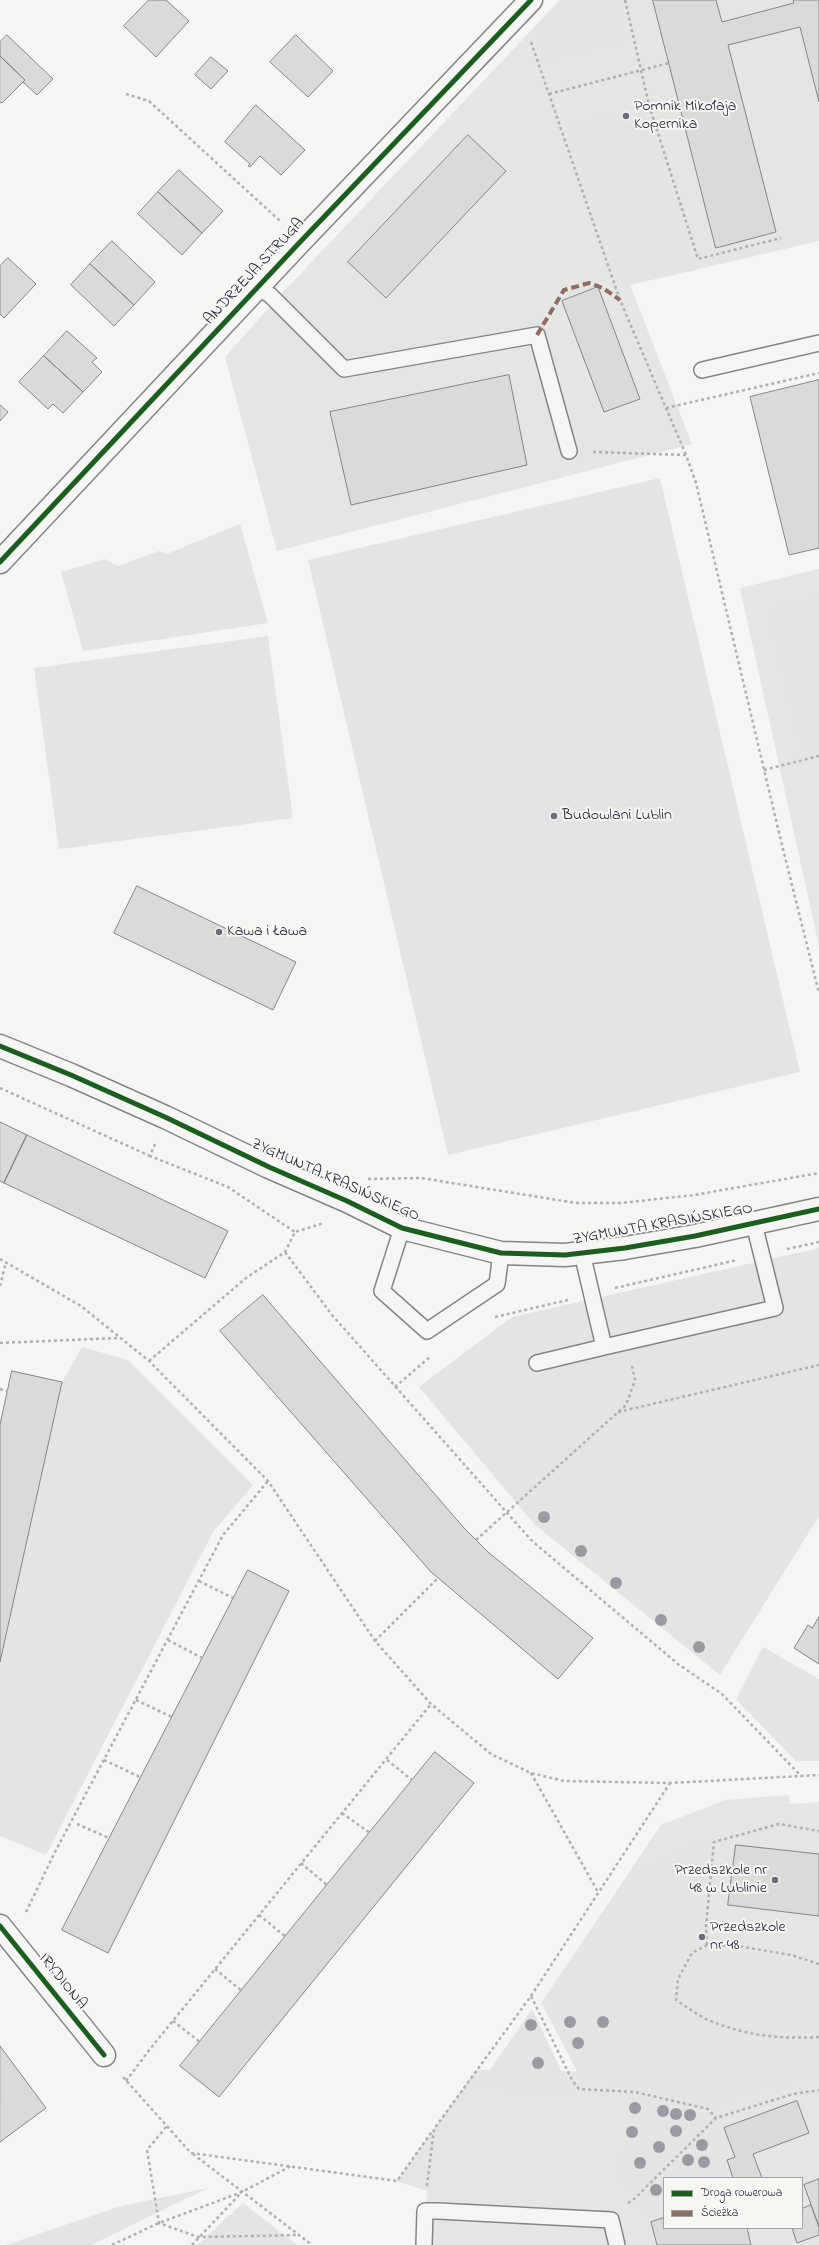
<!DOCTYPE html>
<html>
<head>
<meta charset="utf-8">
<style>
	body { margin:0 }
	#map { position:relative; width:819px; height:2245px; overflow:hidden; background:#f5f5f3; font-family:"Indie Flower",sans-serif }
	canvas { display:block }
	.legend { position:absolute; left:663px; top:2177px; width:140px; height:52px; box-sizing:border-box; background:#f6f6f2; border:1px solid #a1a1a9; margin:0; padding:5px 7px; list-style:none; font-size:12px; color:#22223b }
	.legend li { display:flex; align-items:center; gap:8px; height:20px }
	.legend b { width:20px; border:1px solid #a1a1a9 }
</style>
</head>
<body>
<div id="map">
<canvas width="819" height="2245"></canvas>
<ul class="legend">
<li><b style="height:5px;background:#1b5e20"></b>Droga rowerowa</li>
<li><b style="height:5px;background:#8d6e63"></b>Ścieżka</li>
</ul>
</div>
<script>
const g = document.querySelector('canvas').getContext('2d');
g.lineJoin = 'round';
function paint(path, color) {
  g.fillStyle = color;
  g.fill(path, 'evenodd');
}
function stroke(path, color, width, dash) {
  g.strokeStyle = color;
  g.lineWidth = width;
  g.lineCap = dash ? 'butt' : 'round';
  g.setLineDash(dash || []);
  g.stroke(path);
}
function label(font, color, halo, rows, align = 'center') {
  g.font = font + ' "Indie Flower",sans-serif';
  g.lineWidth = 4;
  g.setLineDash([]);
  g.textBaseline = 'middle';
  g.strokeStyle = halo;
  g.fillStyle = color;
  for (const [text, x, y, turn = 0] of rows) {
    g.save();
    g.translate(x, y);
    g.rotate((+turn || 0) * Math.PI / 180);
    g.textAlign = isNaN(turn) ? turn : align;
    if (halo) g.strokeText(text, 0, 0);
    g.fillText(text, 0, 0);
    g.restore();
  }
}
paint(new Path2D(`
	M560,0H819V241L630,285L692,444L277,551L225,357L284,291Z
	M819,569V946L740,588Z
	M789,1795V1804L819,1802V2245H424L427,2191L397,2181L476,2070L577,2071L541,2003L661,1825L725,1800ZM664,2178H802V2228H664Z`), '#e5e5e4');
paint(new Path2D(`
	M560,0H620L629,39L545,60L533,28Z
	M643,107L696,270L623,286L567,127L620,112L623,122L639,118L637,108Z
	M660,478L800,1072L448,1155L308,560Z
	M240,524L268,623L83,651L61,572L105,559L118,566L159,551L167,554Z
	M819,598V752L806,755L769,611Z
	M268,636L293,818L59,849L34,668Z
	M819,1248V1516L720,1675L535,1525L419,1387L512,1317Z
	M82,1347L128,1360L253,1485L213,1532L46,1855L0,1836V1662L62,1382Z
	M763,1647L819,1679V1761H796L736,1699Z
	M709,1840L702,1921L703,1953L741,1951L787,1958L819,1970V2073L708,2102L577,2072L555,2003L641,1874Z
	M532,2009L572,2093L479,2086Z
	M628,2097L696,2111L700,2116L698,2121L629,2189L622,2180Z
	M719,2125L730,2155L723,2159L730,2178H664V2214L650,2218L646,2199L648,2193Z
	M208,2188L91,2245H6L121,2206Z
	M243,2203L297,2245H197Z`), '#e4e4e4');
const building = new Path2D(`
	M149,0H166L189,21L156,57L124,26Z
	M653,0H716L722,22L794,3L793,0H819V102L800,27L728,45L776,232L716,248Z
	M7,35L53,79L37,95L23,82L25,80L0,56V42Z
	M296,35L333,71L308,97L270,62Z
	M0,56L25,80L2,103L0,102Z
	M211,57L228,71L211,89L195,75Z
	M256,105L305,150L281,175L260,156L250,167L248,166L250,164L225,142Z
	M468,135L506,171L386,298L348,262Z
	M179,170L223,211L202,233L158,192Z
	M158,192L202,233L182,255L138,214Z
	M112,241L155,282L134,305L90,264Z
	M8,258L36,284L4,318L0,314V266Z
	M90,264L134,305L114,326L71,285Z
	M598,287L640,399L604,412L562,301Z
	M67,331L97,358L92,362L102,372L83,392L44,356Z
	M44,356L83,392L63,413L53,404L48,409L19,382Z
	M509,375L527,465L351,505L330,412Z
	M819,380V548L789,555L750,397Z
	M0,405L8,412L0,421Z
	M137,886L296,962L273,1010L114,933Z
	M0,1122L27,1135L4,1183L0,1181Z
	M27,1135L228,1231L205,1278L4,1183Z
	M263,1295L464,1528L488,1552L593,1638L558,1679L431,1572L220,1331Z
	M12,1371L62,1382L0,1662V1425Z
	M248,1570L289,1591L108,1953L62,1930Z
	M819,1617V1664L794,1648L808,1625L812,1628Z
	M435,1752L474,1783L219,2097L180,2066Z
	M736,1845L819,1854V1916L728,1905Z
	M0,2046L46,2108L0,2142Z
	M797,2101L809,2133L753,2154L762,2178H733L727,2160L735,2157L724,2128Z
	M819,2179V2227L804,2185Z
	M811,2205L819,2227V2235L797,2243L792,2228H802V2209Z
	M664,2218V2228H747L751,2245H657L651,2222Z`);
paint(building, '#dadad9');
stroke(building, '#858589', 1);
const lane = new Path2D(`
	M259,288L270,295L344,369L537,335L569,451
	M702,370L819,343
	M402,1228L382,1291L427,1331L497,1284L501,1253
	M604,1347L775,1308L754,1224
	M537,1363L604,1347L582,1253
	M424,2245L425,2211H438L611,2220L617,2245`);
const street = new Path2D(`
	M0,562L301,241L531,0
	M0,1046L71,1075L165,1117L269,1167L347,1201L402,1228L501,1253L565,1255L625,1248L695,1236L819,1209
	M0,1926L104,2055`);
stroke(lane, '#858589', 18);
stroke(street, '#858589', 25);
stroke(new Path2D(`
	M625,0L649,105L698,259L781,238
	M531,42L620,300L686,455
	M126,94L149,101L280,221
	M549,94L669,63
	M666,408L819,373
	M593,452L686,455L696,483L781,841L819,993
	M764,770L819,756
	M0,1088L150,1156
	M155,1144L150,1156L228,1187L295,1232
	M368,1179L421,1178L576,1203H621L694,1195L819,1173
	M787,1249L819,1242
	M285,1252L332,1315L532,1541L678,1664L722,1694L802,1777
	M0,1259L81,1306L149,1361L268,1481L375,1641L431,1704L491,1754L531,1773L564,1781L670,1783L819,1775
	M0,1286L6,1262
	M615,1288L737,1260
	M495,1317L568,1300
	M0,1343L119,1338
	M149,1361L246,1278L285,1252L295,1232L324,1223
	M395,1387L431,1356
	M0,1389L8,1391
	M618,1412L819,1365
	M476,1540L626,1405L635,1380L632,1366
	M199,1581L233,1598
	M168,1640L202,1658
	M375,1641L438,1578
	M136,1700L172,1717
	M104,1760L140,1777
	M387,1760L412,1780
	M531,1773L598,1892
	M342,1813L370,1833
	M77,1824L109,1838
	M301,1863L327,1885
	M26,1912L55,1852L223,1535L268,1481
	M259,1915L286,1937
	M707,1945L706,1925L714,1842L779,1824L819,1831
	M819,1964L791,1955L738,1946L707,1945L692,1953L678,1979L676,2000C688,2008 700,2017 713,2022C748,2036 782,2039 819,2037
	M215,1969L242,1991
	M531,1996L572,2080L579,2089L635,2092L708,2109L716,2118
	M173,2021L200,2042
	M123,2077L191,2153L397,2181L433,2130
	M126,2081L150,2049L431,1704
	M166,2127L147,2150L159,2223L198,2237L299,2235
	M193,2154L312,2245
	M427,2186L434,2129L531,1996L670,1783
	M628,2203L634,2199L716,2118L793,2094L819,2090
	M112,2245L159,2223L242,2192L291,2166
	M192,2245L240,2194`), '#b0b0b2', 2.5, [3, 3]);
stroke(lane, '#f5f5f3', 15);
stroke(street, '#f5f5f3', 22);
stroke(new Path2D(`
	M537,335L564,290L589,283L603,288L620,300`), '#8d6e63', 4, [8, 4]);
stroke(new Path2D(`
	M0,562L301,241L531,0
	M0,1046L71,1075L165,1117L269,1167L347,1201L402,1228L501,1253L565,1255L625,1248L695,1236L819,1209
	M0,1926L104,2055`), '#1b5e20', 5);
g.fillStyle = '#9a9aa3';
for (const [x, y] of [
	[544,1517],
	[581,1551],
	[616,1583],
	[661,1620],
	[699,1647],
	[570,2022],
	[603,2022],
	[531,2025],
	[578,2043],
	[538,2063],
	[635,2108],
	[663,2111],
	[676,2114],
	[690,2115],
	[676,2131],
	[632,2132],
	[702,2145],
	[659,2147],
	[688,2160],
	[704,2162],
	[640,2163],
	[656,2190]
]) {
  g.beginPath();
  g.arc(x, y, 6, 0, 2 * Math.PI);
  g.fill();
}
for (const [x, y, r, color] of [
	[626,116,4,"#6c6c7b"],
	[554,816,4,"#6c6c7b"],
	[219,932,4,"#6c6c7b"],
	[775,1880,4,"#6c6c7b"],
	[702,1937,4,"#6c6c7b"]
]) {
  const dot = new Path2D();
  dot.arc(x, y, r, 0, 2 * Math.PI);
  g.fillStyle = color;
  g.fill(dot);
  stroke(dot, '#f6f6f2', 1.5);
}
label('16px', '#22223b', '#f6f6f2', [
	["Pomnik Mikołaja",634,107],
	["Kopernika",634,125],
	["Budowlani Lublin",562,816],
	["Kawa i Ława",227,932],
	["Przedszkole nr",767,1871,"right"],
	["48 w Lublinie",767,1889,"right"],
	["Przedszkole",710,1928],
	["nr 48",710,1946]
], 'left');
label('16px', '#22223b', '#f6f6f2', [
	["ANDRZEJA STRUGA",255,272,-47],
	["ZYGMUNTA KRASIŃSKIEGO",335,1181,24],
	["ZYGMUNTA KRASIŃSKIEGO",663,1225,-10],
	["IRYDIONA",62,1982,51]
]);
</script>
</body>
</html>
